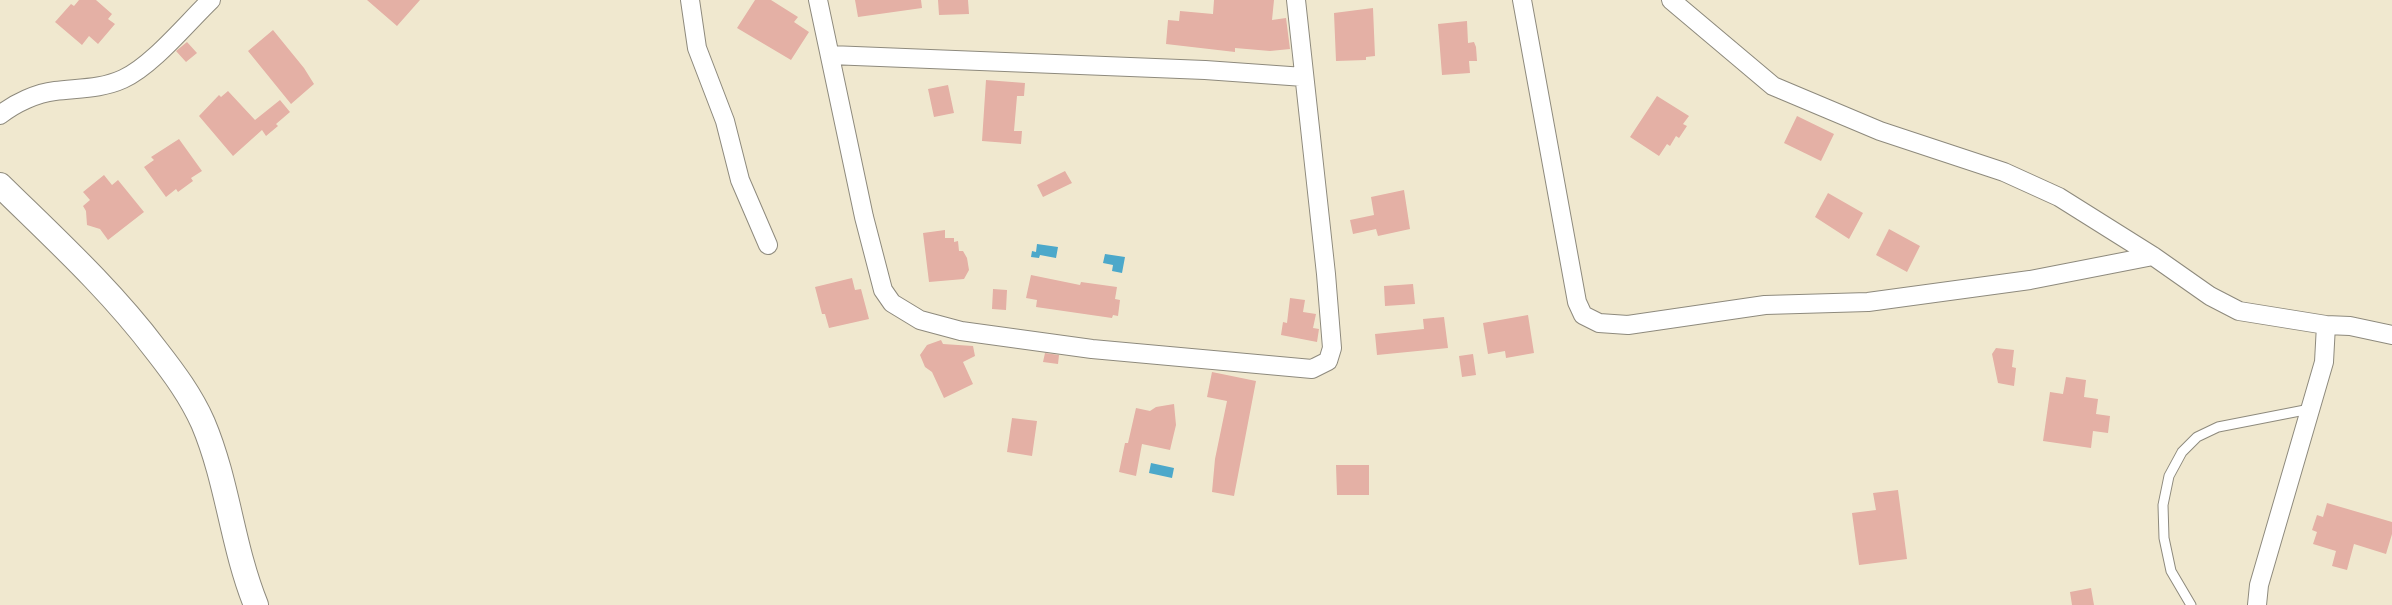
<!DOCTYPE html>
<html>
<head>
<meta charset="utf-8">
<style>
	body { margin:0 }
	canvas { display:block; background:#f0e8cf }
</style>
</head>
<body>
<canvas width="2392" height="605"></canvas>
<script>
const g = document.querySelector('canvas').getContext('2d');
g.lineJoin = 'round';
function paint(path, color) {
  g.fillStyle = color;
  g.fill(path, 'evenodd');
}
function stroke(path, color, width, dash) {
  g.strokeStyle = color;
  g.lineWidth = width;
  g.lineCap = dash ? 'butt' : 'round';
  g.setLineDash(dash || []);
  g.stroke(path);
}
paint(new Path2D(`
	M1037,244L1058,247L1056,258L1040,255L1039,258L1031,257L1032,251L1036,252Z
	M1105,254L1125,257L1122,273L1112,271L1113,265L1103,263Z
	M1151,463L1174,468L1172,478L1149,473Z`), '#4ca8ca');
paint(new Path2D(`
	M79,0H96L112,14L108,19L115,24L98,44L89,36L82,45L55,22L71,4L74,6Z
	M367,0H420L397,26Z
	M755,0H771L798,17L794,22L809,32L791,60L737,28Z
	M855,0H921L922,8L858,17Z
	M938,0H968L969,14L939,15Z
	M1214,0H1274L1272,20L1286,18L1290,49L1270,51L1235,48V52L1166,44L1168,20L1179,21L1180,11L1213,14Z
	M1373,8L1375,56L1366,57V60L1336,61L1334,13Z
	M1467,21L1468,43L1474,42L1476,47L1477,61H1469L1470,73L1442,75L1438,24Z
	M273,30L304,68L314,84L291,104L248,51Z
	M187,42L197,53L186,62L176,51Z
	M986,80L1025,83L1024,96H1017L1014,131H1022L1021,144L982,141Z
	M948,85L954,113L934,117L928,89Z
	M228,91L255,120L280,100L290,112L276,124L278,126L266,136L262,130L233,156L199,116L219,95L221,97Z
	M1657,96L1689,116L1683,124L1687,126L1679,138L1676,136L1670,146L1667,144L1659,156L1630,137Z
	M1797,116L1834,134L1821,161L1784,143Z
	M179,139L202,171L191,178L193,181L178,192L176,189L166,197L144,167L154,160L151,157Z
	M1065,171L1072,183L1043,197L1037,185Z
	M104,175L112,185L118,180L144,212L108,240L100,229L87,225L86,211L83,206L90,200L83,192Z
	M1404,190L1410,229L1378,236L1376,229L1353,234L1350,220L1374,215L1371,197Z
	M1828,193L1863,213L1849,239L1815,217Z
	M1889,229L1920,246L1907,272L1876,255Z
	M945,230V238H954V242L958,241L959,251H963L967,258L969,270L964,279L929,282L923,233Z
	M1031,275L1080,285L1081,282L1117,287L1115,299L1120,300L1118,316L1113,315L1112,318L1036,307L1037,300L1026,298Z
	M852,278L855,290L861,289L869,319L829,328L825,314H822L815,287Z
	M1413,284L1415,304L1385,306L1384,286Z
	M993,289L1007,290L1006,310L992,309Z
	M1290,298L1305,300L1303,312L1316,314L1313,328L1319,329L1317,342L1281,335L1283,322L1287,323Z
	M1528,315L1534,353L1506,358L1505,351L1488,354L1483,323Z
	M1444,317L1448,348L1377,355L1375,334L1424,329L1423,319Z
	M941,340L943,344L973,346L975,356L963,362L973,384L944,398L932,372L925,367L920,355L927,345Z
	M1996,348L2014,350L2012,367L2016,368L2014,386L1998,383L1992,354Z
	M1045,353L1059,355L1058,364L1043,362Z
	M1473,354L1476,375L1462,377L1459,356Z
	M1212,372L1256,381L1234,496L1212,492L1215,459L1227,401L1207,397Z
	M2066,377L2086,380L2084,397L2098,399L2096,414L2110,416L2108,433L2093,431L2091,448L2043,441L2050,392L2063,394Z
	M1174,404L1176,425L1170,450L1142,444L1136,476L1119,472L1125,443H1128L1136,408L1150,411L1156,407Z
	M1012,418L1037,421L1032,456L1007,452Z
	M1336,465H1369V495H1337Z
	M1898,490L1907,559L1859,565L1852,513L1876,510L1873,493Z
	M2327,503L2392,522V534L2386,554L2354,544L2347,570L2332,566L2336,551L2313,544L2317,532L2312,530L2317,515L2323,517Z
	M2091,588L2094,605H2072L2070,592Z`), '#e4b0a5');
const lane = new Path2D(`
	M2191,605L2171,571L2164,538L2163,505L2169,476L2182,452L2197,437L2218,427L2310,409`);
const street = new Path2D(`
	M690,0L697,48L725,121L740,180L768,245
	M818,0L864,217L883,290L892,303L920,320L961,331L1092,349L1312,369L1328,361L1332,348L1326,274L1296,0
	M1522,0L1577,302L1583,315L1599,323L1628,325L1765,305L1868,302L2030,280L2153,256
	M1671,0L1773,86L1880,131L2004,172L2059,197L2153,256L2210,296L2239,311L2326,325L2350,326L2392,335
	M830,55L1205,70L1304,77
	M0,115C15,103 37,93 55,91C79,88 101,89 123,79C152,66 187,23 211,0
	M2257,605L2259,585L2324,362L2326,325`);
const secondary = new Path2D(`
	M0,185C54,238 110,289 156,350C174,373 191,396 203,423C228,482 232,546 256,605`);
stroke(lane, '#8e8a7d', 11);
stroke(street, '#8e8a7d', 20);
stroke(secondary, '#8e8a7d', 26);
stroke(lane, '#fff', 9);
stroke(street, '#fff', 18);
stroke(secondary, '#fff', 24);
</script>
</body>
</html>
